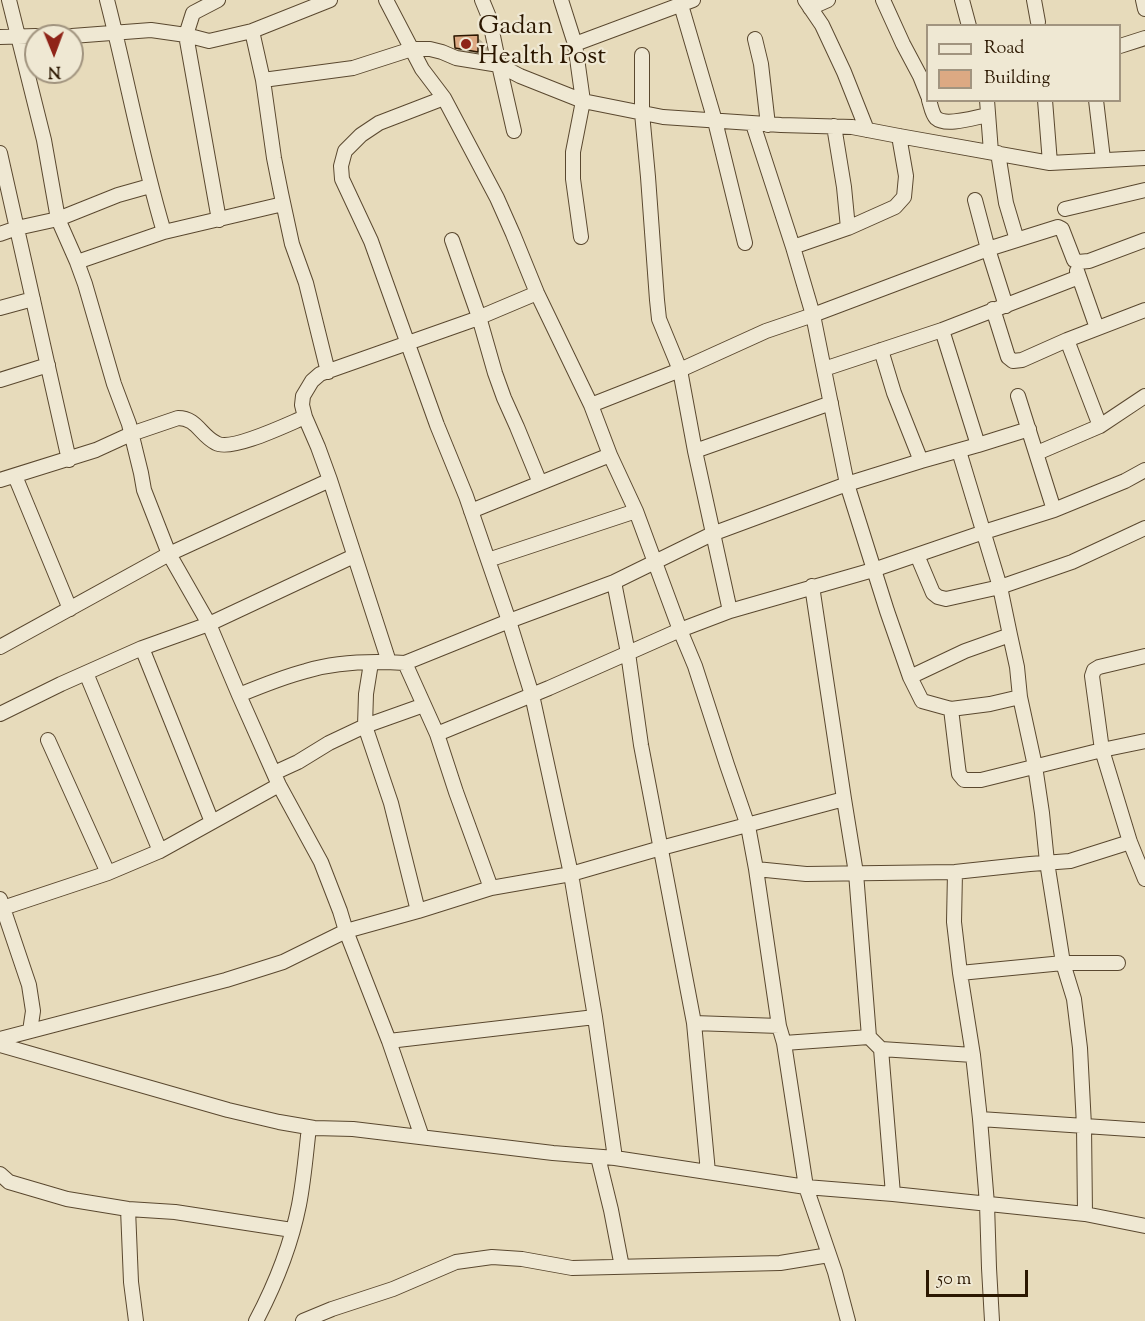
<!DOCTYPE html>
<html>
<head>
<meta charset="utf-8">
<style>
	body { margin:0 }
	#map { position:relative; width:1145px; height:1321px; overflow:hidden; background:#e7dbbb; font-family:"Sorts Mill Goudy",serif }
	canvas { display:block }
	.legend { position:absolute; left:926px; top:24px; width:195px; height:78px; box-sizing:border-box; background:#efe8d3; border:2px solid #a1947f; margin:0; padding:8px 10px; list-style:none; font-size:18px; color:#2b1700 }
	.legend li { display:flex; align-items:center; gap:12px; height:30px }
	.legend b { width:30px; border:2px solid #a1947f }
	.north { position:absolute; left:24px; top:24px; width:60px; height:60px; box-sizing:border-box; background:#efe8d3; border:2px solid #a1947f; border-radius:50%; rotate:179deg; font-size:16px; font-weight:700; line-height:24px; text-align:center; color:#2b1700 }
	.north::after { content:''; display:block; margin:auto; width:21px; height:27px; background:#8f2418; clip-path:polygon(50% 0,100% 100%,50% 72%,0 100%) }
	.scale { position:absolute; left:926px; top:1270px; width:102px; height:27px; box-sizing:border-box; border:3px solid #2b1700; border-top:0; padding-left:8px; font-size:18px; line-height:21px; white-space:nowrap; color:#2b1700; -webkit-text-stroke:4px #efe8d3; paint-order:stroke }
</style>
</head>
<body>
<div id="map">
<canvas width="1145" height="1321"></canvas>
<ul class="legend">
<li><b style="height:8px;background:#efe8d3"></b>Road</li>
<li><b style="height:16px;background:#dca983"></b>Building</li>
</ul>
<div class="north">N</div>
<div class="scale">50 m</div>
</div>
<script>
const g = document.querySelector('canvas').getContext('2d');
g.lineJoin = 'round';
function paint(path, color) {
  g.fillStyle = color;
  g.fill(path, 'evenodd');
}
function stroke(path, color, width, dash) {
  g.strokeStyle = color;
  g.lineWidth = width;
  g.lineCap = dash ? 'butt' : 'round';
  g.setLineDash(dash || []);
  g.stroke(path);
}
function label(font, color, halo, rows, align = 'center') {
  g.font = font + ' "Sorts Mill Goudy",serif';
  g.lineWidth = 4.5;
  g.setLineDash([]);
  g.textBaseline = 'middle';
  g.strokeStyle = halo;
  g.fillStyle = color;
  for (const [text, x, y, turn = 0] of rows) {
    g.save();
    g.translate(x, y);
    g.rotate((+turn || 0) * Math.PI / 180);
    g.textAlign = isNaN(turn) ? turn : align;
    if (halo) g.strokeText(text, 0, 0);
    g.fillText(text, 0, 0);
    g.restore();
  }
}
paint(new Path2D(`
	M477,37L489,48V63L467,58L456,47Z`), '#0003');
const building = new Path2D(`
	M478,35V52L455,48L454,36Z`);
paint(building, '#dca983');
stroke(building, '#2b1700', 1.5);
const minor = new Path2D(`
	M9,0L44,140L58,219L77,262L85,284L114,384L129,424L141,473L144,490L169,554L209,624L239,695L279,785L321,862L340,911L346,931L389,1041L422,1137
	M107,0C127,77 141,156 164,232L283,204
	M386,0L422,69L444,98L497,198L513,234L537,293L591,405L610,455L636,511L680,630L695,666L727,765L748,826L756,869L779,1026L784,1043L806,1187L835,1272L848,1321
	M482,0L489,17L499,65L520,76L583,101L663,117L781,125L852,127L899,136L1050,163L1145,158
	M561,0L575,44L583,101L573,152V179L581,237
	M805,0L822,25L844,72L867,130
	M883,0L903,44L920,76L928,96
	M962,0L969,26
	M1034,0L1038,22
	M1143,0L1145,9
	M681,5L715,121L745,243
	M810,8L828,0
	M252,31L263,80L274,158L281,193L292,244L306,283L328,372
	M72,36L151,30L186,35L193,13L218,0
	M0,37L36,36
	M755,39L761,64L768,125
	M575,44L693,0
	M1120,46L1145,38
	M642,55V113L648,177L657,300L659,319L680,370L695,451L730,611
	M263,80L353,68L412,49H430L442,52L456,58L499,65L514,131
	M444,98L379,123L361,135L345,151L341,166L342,179L371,241L437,425L466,496L509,621L532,695L571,874L595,1017L615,1158
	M929,100C931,106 932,114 936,118C946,127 976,117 988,115
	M987,100L991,152
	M1045,100L1050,163
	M1096,100L1103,159
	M753,124L793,247L813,315L847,484L887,611L910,677L922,701L951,709L990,704L1020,697
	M834,126L844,187L848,228
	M0,153L69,460
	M998,153L1006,203L1017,240
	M975,200L988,249L1006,306
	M1065,209L1145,190
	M219,220L186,35L209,41L252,31L330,0
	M0,234L17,228L58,219L118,195L150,186
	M452,240L479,317L495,373L504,398L517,427L540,483
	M793,247L848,228L895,207L904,197L906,176L899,136
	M77,262L164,232
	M1077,271L1097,328
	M0,308L33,299
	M993,309L1008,357L1013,361L1022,360L1067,340L1145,310
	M942,330L978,445
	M1067,340L1100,426
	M881,350L894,393L921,461
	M824,369L942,330L1079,277
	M0,380L48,365
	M1018,396L1054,510
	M591,405L680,370L766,331L813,315L988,249L1058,227L1062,229L1074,260L1078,262L1089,261L1145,240
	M695,451L831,403
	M959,451L1000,587L1010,635L1017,667L1020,697L1035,766L1042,813L1047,862L1063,963L1074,999L1080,1048L1084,1126L1085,1214
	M1037,453L1100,426L1145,396
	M15,476L70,609
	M0,480L96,450L131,434L178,418C197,418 200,435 216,443C231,452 288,424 305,417
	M471,511L610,455
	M917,555L933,593L938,597L946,599L1000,587L1072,562L1145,528
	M488,560L636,511
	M614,582L628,653L641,745L694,1023L708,1172
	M812,586L844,799L856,873L869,1037
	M0,647L169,554L330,480
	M142,648L212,822
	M1145,656L1099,667L1094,670L1092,676L1102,750L1130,842L1145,879
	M389,662L330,480L318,447L305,417L302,405L303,396L312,381L320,374L473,320L537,293
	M371,663L366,694L365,726L391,803L418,911
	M405,663L437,734L456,792L491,888
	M86,673L160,851
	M910,677L965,651L1010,635
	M239,695C261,686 283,677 306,671C336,662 374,661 405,663L509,621L614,582L712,534L847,484L921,461L978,445L1029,429
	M951,709L958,767L959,774L964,780H981L1102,750L1145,741
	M0,714L61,684L142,648L209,624L354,556
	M437,734L549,688L680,630L730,611L873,570L984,532L1054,510L1125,481L1145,470
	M48,740L108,873
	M274,773L298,762L329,743L365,726L424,705
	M756,869L806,874L955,872L1030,864L1070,861L1130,842
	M955,872L954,922L960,973L973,1055L980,1119L987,1204L989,1268L992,1321
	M0,899L29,985L33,1011L30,1031
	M0,909L108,873L160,851L279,785
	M960,973L1063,963H1118
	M694,1023L779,1026
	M0,1039L226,980L283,962L346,931L418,911L491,888L571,874L661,848L844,799
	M389,1041L595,1017
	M784,1043L869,1037L881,1049L973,1055
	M0,1045L228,1110L279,1122L314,1128L353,1129L553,1153L615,1158L806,1187L893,1194L1085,1214L1145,1226
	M881,1049L893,1194
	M980,1119L1145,1130
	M598,1157L611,1210L622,1267
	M0,1174L9,1182L67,1199L128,1209L175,1212L292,1230
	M128,1209L131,1282L136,1321
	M256,1321C275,1285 291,1245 299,1205C304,1179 306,1153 309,1127
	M303,1321L332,1309L393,1289L456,1262L492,1257L522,1259L572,1268L780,1263L829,1255`);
stroke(minor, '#5a482f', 16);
stroke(minor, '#efe8d3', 14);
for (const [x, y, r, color] of [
	[466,44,6,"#8f2418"]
]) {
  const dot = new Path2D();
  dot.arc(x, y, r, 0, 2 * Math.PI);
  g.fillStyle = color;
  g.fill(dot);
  stroke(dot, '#efe8d3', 2);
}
label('26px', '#2b1700', '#efe8d3', [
	["Gadan",478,29],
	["Health Post",478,59]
], 'left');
</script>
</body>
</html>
